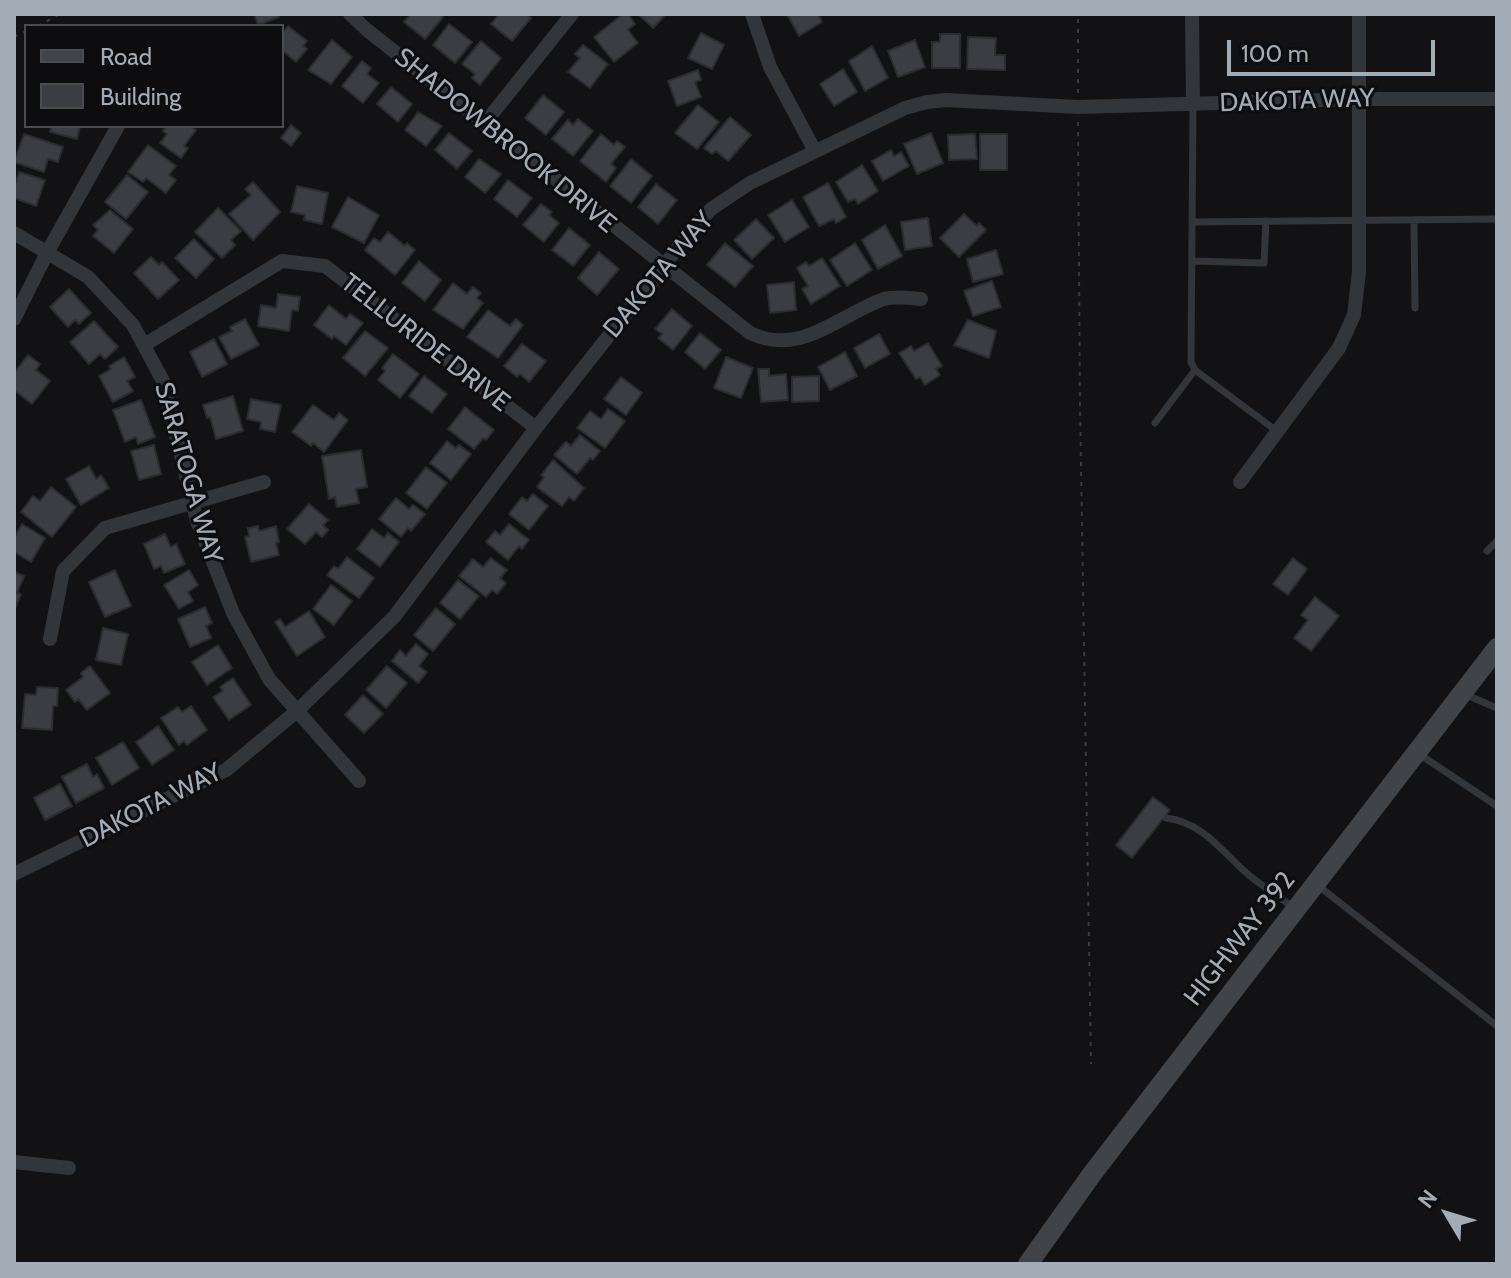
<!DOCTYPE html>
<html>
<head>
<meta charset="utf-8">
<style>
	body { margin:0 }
	#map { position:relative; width:1511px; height:1278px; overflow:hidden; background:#121214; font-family:Cabin,sans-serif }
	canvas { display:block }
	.frame { position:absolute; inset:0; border:16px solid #a2acb6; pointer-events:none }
	.legend { position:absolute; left:24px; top:24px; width:260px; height:104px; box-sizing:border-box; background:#0d0d0f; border:2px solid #494d52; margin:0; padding:10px 14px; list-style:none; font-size:24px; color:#a2acb6 }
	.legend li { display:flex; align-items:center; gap:16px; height:40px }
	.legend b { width:40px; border:2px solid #494d52 }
	.north { position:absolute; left:1407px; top:1174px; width:80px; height:80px; -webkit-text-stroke:6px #0d0d0f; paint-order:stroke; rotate:308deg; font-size:22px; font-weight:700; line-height:32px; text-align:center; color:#a2acb6 }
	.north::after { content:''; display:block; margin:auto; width:28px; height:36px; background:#a2acb6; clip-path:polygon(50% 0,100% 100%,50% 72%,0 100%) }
	.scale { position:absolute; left:1227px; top:40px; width:208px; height:36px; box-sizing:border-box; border:4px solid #a2acb6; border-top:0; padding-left:10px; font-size:24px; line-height:28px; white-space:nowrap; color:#a2acb6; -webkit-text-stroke:6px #0d0d0f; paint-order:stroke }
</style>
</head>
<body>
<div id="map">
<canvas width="1511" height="1278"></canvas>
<div class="frame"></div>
<ul class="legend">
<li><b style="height:10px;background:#404449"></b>Road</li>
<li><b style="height:22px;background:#3c3d42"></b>Building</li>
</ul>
<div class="north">N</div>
<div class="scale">100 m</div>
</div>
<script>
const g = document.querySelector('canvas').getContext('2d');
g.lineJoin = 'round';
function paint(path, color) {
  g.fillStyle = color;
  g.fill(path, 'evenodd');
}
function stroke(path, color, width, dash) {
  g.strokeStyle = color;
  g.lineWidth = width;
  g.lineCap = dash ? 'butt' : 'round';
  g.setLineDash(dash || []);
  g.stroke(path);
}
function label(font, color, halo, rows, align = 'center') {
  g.font = font + ' Cabin,sans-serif';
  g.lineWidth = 6;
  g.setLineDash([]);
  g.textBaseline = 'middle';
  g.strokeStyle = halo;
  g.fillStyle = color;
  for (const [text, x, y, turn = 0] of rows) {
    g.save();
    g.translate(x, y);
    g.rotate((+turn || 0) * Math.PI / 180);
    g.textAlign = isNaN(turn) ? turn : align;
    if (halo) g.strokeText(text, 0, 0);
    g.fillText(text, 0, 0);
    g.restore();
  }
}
const building = new Path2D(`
	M254,14H278L279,17L258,25Z
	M411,14H439L443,17L425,39L404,22Z
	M499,14H527L531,18L512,41L491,24Z
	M623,14H628L635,24L628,30L638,43L614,62L594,37Z
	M638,14H666L653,28Z
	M787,14H818L822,22L799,36Z
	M449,24L472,42L455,63L433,45Z
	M288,26L307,41L303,46L307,49L296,62L282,50V34Z
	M701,33L724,45L712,69L688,58Z
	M940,34H960V68H932V42H940Z
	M968,37L996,38L995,55H1005V70L967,69Z
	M332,40L352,57L331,84L308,70Z
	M915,40L925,67L898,77L888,51Z
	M481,41L501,58L480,85L472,78L475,74L462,64Z
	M583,45L608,64L590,88L568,72L580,58L575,54Z
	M872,46L888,78L865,91L849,61Z
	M362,61L371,68L367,74L379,83L363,103L342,86Z
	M843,69L857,92L834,106L820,84Z
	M698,70L701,80L695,82L701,97L677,106L668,81Z
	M391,87L412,104L398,122L377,104Z
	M543,95L564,112L546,135L525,118Z
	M698,105L719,122L697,149L675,133Z
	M418,112L442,126L426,146L405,130Z
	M730,117L751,135L728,161L716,151L712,154L704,148Z
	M578,119L593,131L573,156L552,139L568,120L573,125Z
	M291,125L301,133L291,146L281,138Z
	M51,126H80L77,139L50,132Z
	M166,126H190L196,130L184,146L188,148L181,158L160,143L167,134L163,131Z
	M449,133L472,151L457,169L435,150Z
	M931,133L943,163L917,174L904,144Z
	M24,134L63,147L58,162L48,159L44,172L14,162Z
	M601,134L614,145L617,141L625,147L611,164L616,168L606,182L580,161Z
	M975,134L977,159L949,160L948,135Z
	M980,134H1007V170H980Z
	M148,145L176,166L169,175L176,180L166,193L146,178L143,182L128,172Z
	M891,150L894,156L901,152L909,166L883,181L872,161Z
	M479,159L501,174L485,193L465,177Z
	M631,159L652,176L631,203L610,186Z
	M862,165L878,191L858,204L855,199L848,202L836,182Z
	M19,172L45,180L36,206L14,198V188Z
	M127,175L148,192L126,219L105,202Z
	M508,180L532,198L517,217L494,199Z
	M253,182L280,212L253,240L229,214L251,195L245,189Z
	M828,183L846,217L836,223L834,219L819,226L803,197Z
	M656,184L677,200L658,224L638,207Z
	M297,186L328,193L322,224L304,220L305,215L291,212Z
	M348,197L379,215L364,243L332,227Z
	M792,200L809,227L785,242L768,215Z
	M541,204L552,212L549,215L559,223L544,242L523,225Z
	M218,208L241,231L231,240L235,245L222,258L195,232Z
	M110,210L133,229L114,253L93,236L98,230L93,225Z
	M964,214L977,226L979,223L986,230L959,257L940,238Z
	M928,218L932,246L905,250L901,222Z
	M756,219L774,238L752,259L734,240Z
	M885,225L902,256L878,269L862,240Z
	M569,228L590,245L573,266L552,250Z
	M388,232L405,246L407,243L415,250L395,275L365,250L374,238L380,242Z
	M194,239L214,259L196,278L175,258Z
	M725,243L753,266L735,287L707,265Z
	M855,243L872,270L847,286L830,260Z
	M996,250L1003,274L973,282L967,259Z
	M599,252L619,269L597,295L578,278Z
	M151,257L159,265L162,262L179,280L158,299L134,273Z
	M822,258L840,286L811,304L802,289L808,286L797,268L806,262L809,266Z
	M419,261L441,280L425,301L402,283Z
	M992,281L1001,307L973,316L964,291Z
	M794,282L796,310L770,313L767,285Z
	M453,283L467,294L473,287L481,293L477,298L483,303L463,329L433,310Z
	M69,289L91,313L79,324L75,320L68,327L50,307Z
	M278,294L300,297L298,311L292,310L289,331L258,326L261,305L276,308Z
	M329,305L346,319L350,314L363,323L346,345L334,336L332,339L314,325Z
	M672,309L692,326L673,350L658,338L662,334L655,329Z
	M488,310L510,326L516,319L523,325L498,358L467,337Z
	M245,319L259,345L231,359L219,337L232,331L230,327Z
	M968,320L996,331L989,358L954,345Z
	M94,321L118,347L105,359L100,354L89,364L70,342Z
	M365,331L388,348L365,376L343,358Z
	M700,333L721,350L705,369L685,352Z
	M879,334L890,354L865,368L854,348Z
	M214,339L227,364L202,377L190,352Z
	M928,343L942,366L936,369L940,375L925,385L920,377L916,379L899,353L911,346L914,351Z
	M522,344L546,361L529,382L520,374L517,377L504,366Z
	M845,352L857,376L830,390L818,367Z
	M393,354L419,374L400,398L378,380L385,371L382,368Z
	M28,355L40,364L36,370L50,381L32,404L14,390V373Z
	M124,357L135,377L127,381L133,391L113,402L99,376L111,369L109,366Z
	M726,357L753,368L741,398L714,388Z
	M758,369H769V376L786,374L788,400L761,402Z
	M424,376L447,394L432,413L409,396Z
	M819,376V401L792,402V377Z
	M621,377L642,393L626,415L604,399Z
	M233,396L243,431L216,439L210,417L207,418L203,405Z
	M251,399L281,405L275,432L260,429L261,422L247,419Z
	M141,400L155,437L138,444L136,437L125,442L113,410Z
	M313,405L334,420L339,413L348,420L324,452L313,443L311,446L292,432Z
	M465,407L494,430L486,440L483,438L474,449L448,429Z
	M608,409L625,421L605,448L577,428L590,411L601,419Z
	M580,435L600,451L593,460L590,458L577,474L554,455L566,442L571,446Z
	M447,441L456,448L459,445L471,454L451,480L430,463Z
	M154,445L161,474L139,480L131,451Z
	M361,450L367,487L356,489L359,503L337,507L335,497L329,499L322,456Z
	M553,460L584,488L574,501L569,497L562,506L537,487L544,477L541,475Z
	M89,466L96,479L101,475L109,488L81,505L66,479Z
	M426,467L447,483L427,509L406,493Z
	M51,487L76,507L52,537L21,512L33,496L40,501Z
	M533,494L548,506L529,530L509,514L522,497L527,501Z
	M396,498L409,509L413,505L425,514L411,531L408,528L401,537L379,519Z
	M309,504L328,520L323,525L328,530L322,537L316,532L305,544L287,529Z
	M22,524L45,538L31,562L14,552V538Z
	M509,524L529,540L522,549L519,546L508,560L486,542L495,531L500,535Z
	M258,526L259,531L276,526L279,542L276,543L279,555L251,562L245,537L249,536L248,528Z
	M372,529L384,538L388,533L399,542L380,567L357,549Z
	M165,534L171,547L176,544L185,564L164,573L161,566L154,569L144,544Z
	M347,557L374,578L359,598L327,575L334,566L338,569Z
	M491,558L507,570L500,578L506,583L497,594L492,590L486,597L459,576L473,559L483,567Z
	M1293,558L1307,569L1288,595L1273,584Z
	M115,570L131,606L105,617L89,582Z
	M189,570L198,585L188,592L193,601L179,609L164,585Z
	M14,572L24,576L17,593L21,594L14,611Z
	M458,580L479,596L460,619L440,603Z
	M331,585L352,601L334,625L313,609Z
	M1315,597L1339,616L1311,651L1294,638L1308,620L1301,615Z
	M205,607L212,623L206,626L211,638L190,647L178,619Z
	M436,608L455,624L433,651L414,635Z
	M309,611L325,637L297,656L275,622L280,619L285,627Z
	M103,628L128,634L121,665L96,660Z
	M416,644L428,654L419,666L427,672L418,683L392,661L400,650L406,656Z
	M218,645L232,668L207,685L192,662Z
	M90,666L110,693L87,710L78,699L75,702L66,690L83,677L81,673Z
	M387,666L407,683L386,708L366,690Z
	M233,678L251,705L229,720L213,697L223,691L220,687Z
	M37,687L58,688L57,706H53L52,730L22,728L25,694L36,695Z
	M363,695L383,714L364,733L345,715Z
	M191,706L207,730L187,745L184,741L179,745L161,718L178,707L182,712Z
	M158,726L174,750L152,765L136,742Z
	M123,742L139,768L112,785L96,758Z
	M87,764L93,777L97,774L104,788L76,803L62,777Z
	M60,784L72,806L45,820L34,798Z
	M1153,797L1170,810L1132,858L1116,845Z`);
paint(building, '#3c3d42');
stroke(building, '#2b2c30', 2);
stroke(new Path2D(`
	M38,26L60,14
	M14,37L26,31
	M1078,93V14
	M1078,122L1080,407L1091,1064`), '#383c40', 2, [4, 6]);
stroke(new Path2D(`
	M1193,105L1191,362L1195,370L1278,432
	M1414,220L1415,308
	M1192,222L1497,219
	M1192,261L1264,263L1266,221
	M1155,423L1195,370
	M1487,551L1497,541
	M1464,694L1497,708
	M1419,754L1497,806
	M1166,818C1200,822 1219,847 1242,869C1257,883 1276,895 1293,907
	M1316,884L1497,1026`), '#323539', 7);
stroke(new Path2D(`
	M350,14L367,30L750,333C801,357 837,316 884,299C894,296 910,298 921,299
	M752,14L770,67L815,151
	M1192,14L1193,105
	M484,124L572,14
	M14,233L88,277L133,325L163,381L197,521L233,613L269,679L359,781
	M14,319L47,253L118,126
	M144,345L282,261L325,266L536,428
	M1240,482L1339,348L1354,315L1359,272V14
	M50,639L63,571L105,528L264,482
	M14,874L226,770L297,711L394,617L536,428L696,225L711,209L750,183L905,108L927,102L946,100L1078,107L1359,99H1497
	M14,1162L69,1168`), '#323539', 14);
stroke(new Path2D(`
	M1028,1264L1092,1174L1497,648`), '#404449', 20);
label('26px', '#a2acb6', '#0d0d0f', [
	["DAKOTA WAY",1297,101,-2],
	["SHADOWBROOK DRIVE",505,141,39],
	["DAKOTA WAY",659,275,-50],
	["TELLURIDE DRIVE",425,343,38],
	["SARATOGA WAY",188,473,74],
	["DAKOTA WAY",151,806,-27],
	["HIGHWAY 392",1240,939,-52]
]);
</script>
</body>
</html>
